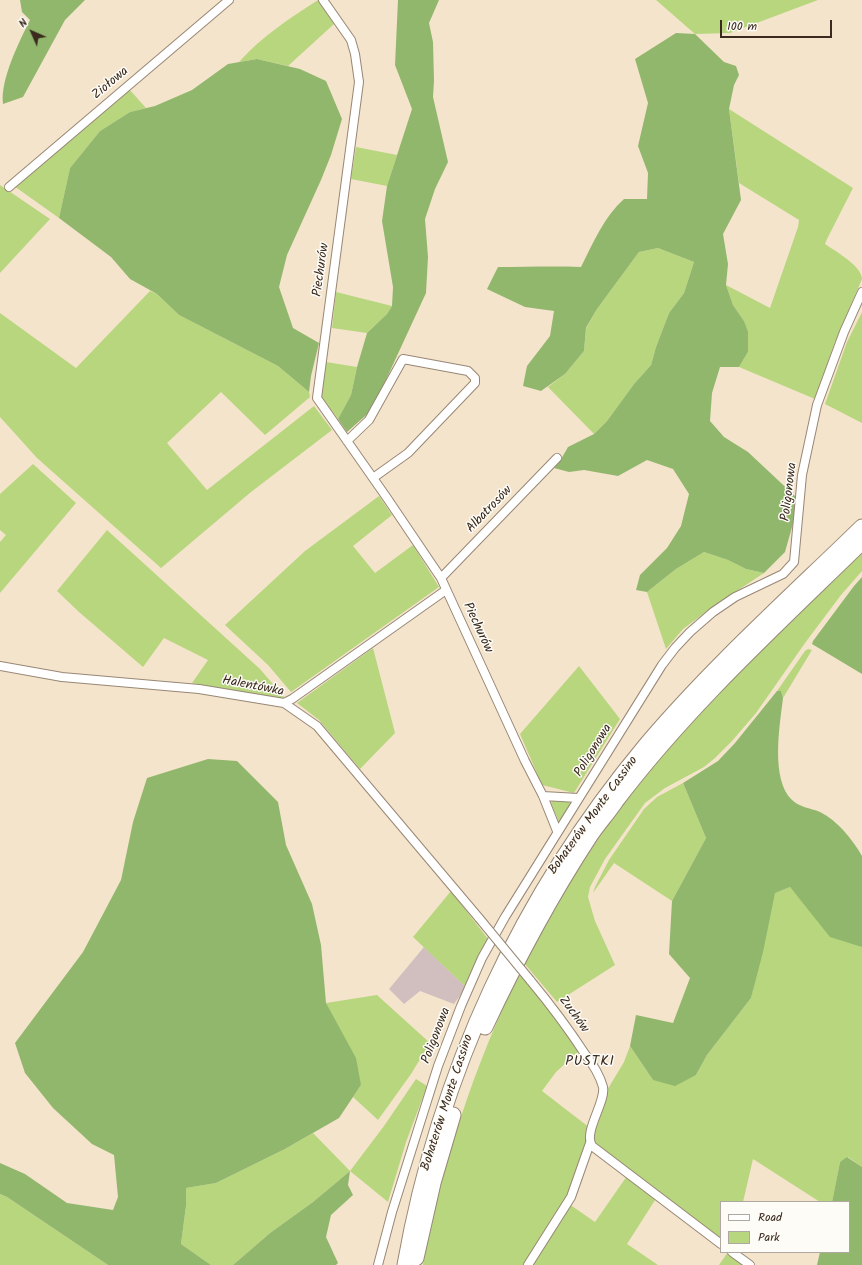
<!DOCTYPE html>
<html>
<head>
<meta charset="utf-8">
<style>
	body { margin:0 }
	#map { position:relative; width:862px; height:1265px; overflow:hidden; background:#f5e4cc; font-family:Kalam,sans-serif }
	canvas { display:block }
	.legend { position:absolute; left:720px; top:1201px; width:130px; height:52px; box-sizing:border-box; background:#fdfcf7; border:1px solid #afa8a0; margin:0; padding:5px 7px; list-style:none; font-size:12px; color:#3b2a1e }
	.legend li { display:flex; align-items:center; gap:8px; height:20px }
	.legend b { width:20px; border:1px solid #afa8a0 }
	.north { position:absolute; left:12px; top:12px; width:40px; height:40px; -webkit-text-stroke:3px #fdfcf7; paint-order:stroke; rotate:315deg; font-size:11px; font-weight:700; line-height:16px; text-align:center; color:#3b2a1e }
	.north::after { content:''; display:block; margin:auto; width:14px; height:18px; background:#3b2a1e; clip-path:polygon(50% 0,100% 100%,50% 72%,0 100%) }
	.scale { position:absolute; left:720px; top:20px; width:112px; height:18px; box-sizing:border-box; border:2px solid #3b2a1e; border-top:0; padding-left:5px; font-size:12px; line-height:14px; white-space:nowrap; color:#3b2a1e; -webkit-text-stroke:3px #fdfcf7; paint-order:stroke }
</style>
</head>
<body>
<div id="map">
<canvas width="862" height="1265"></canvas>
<ul class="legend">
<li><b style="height:5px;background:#fff"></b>Road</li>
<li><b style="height:11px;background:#b7d67e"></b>Park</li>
</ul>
<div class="north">N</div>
<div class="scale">100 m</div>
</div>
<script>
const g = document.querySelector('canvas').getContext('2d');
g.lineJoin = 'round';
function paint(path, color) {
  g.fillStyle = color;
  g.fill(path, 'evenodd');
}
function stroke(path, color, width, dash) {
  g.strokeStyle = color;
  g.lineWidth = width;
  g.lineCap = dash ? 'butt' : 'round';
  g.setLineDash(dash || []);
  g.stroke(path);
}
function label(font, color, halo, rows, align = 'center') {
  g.font = font + ' Kalam,sans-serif';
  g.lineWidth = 3;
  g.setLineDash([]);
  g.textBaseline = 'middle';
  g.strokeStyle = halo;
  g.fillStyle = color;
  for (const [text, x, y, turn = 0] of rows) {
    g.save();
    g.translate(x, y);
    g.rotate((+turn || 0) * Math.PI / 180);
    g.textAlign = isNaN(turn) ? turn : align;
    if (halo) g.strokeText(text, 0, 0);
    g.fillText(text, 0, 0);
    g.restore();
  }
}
paint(new Path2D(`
	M424,947L466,987L454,1004L420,991L404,1004L389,989Z`), '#d1bfbf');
paint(new Path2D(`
	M318,0L334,24L288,66L257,59L239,62C262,36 289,19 318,0Z
	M656,0H818L730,33L695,34Z
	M129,89L146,108L130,112L100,131L70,168L59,218L14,186Z
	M729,109L853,188L827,239L825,244C835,251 862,266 862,279L835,342L815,399L739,367L748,352L744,321L733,305L726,285L770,308L798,227L799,220L739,183Z
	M356,147L397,155L387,186L351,179Z
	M0,185L50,219L0,273Z
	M658,248L694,262L684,293L669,313L656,347L651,365L634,384L607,421L594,434L548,387L565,374L584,351L586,329L597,309L639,252Z
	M150,291L157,294L179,315L278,366L309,392L310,397L265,435L221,392L167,443L207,490L314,406L332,430L251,492L161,568L37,458L0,417V313L76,368Z
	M336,292L392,306L387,314L367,333L332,328Z
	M862,312V423L825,404L847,342Z
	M326,362L357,367L351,395L338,419L321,396Z
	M33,464L76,503L0,593V542L6,535L0,530V494Z
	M379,496L392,515L353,546L375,573L413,545L439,587L291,692L268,665L225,625L305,551Z
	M107,530L260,669L284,697L280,700L192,683L208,660L164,638L143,667L79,612L57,591Z
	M704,552L728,560L746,569L764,573L714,606L683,629L666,649L647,592L676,569Z
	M862,552V571L841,595L805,643L756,713L732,741L715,758L704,767L665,788L645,803L605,859L590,887L588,897L595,921L615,965L557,1002L524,963C562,892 604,824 656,761C719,686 792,620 862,552Z
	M373,648L395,733L360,769L319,720L297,703Z
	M808,649L812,650L783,698L781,691H777L805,651Z
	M579,666L620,719L574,793L542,785L520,734Z
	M683,783L706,838L672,901L614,863L593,893L595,887L609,860L644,809L657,797Z
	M552,801L569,802L570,804L559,822L551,803Z
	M790,887L806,906L862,947V1167L848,1157L840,1162L832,1202H820L753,1159L743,1202H721V1241L593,1144L594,1131L606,1092L624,1062L630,1046L653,1080L696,1075L707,1055L751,998L774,893Z
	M451,891L488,939L466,987L413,937Z
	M519,974L554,1013L580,1050L556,1072L542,1091L590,1128L587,1143L573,1188L527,1265H423C442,1164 474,1066 519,974Z
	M377,995L430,1043L411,1074L378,1120L353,1097L361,1085L326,1003Z
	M416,1079L427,1086L406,1142L388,1202L350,1171L313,1202L270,1233L233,1265H211L181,1244L186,1206V1188L216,1183L285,1149L313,1133L350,1171L384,1126Z
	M627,1176L657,1197L627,1244L658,1265H530L569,1204L595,1222Z
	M0,1194L7,1197L108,1265H0Z
	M728,1252H729L747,1265H719Z`), '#b7d67e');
paint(new Path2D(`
	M20,0H85L65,20L23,97L3,104C0,80 19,42 30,20L22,12Z
	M398,0H439L429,23L433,42L434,81L433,97L448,162L435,189L425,219L428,257L426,293L372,410L347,432L338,419L351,395L357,367L367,333L387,314L392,306L393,287L382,221L387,186L412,109L395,65Z
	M676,33L695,34L724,62L736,66L739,75L734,85L729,109L741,200L723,234L728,264L726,285L733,305L744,321L748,332V352L739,367H720L712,393L710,421L724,437L748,452L796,497L794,520L785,552L764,573L746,569L728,560L704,552L676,569L647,592L636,590L640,575L667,548L681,526L689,494L673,469L647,460L618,476L584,470L569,472L554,468L560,461L568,447L594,434L607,421L634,384L651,365L656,347L669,313L684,293L694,262L658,248L639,252L597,309L586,328L584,351L565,374L541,391L523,386L527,366L550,336L554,311L525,307L487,289L498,267C526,267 553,266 581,267C593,243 604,217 624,199H647L648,173L638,146L648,103L635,59Z
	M257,59L300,69L326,81L342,119L331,155L321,180L287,255L279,287L293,328L319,343L311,376L309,392L278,366L179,315L157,294L130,279L111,257L59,218L70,168L100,131L130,112L155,106L192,90L228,64Z
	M862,577V674L812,644L813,641L854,586Z
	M777,691H781L783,698C780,724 770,779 792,800C799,807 810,808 820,812C838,821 852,839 862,856V947L830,937L790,887L775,893L763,952L751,998L707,1055L696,1075L675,1086L653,1080L630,1046L636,1015L673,1023L690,978L669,954L672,901L706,838L683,783L718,761L735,743Z
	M208,759L237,761L278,802L286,845L312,904L321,945L326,1003L356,1058L361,1085L339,1118L285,1149L216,1183L186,1188V1206L181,1244L211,1265H108L7,1197L0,1194V1163L25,1174L67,1203L113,1210L118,1197L114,1155L92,1144L53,1108L25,1073L15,1043L83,952L121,880L133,822L147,778Z
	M847,1157L862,1167V1265H817L820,1252H849V1202H832L840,1162Z
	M350,1171L348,1185L353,1195L331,1215L326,1237L338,1263L336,1265H233L270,1233L313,1202Z`), '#91b76d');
const minor = new Path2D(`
	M323,0L351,40L355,54L359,82L317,398L387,498L441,578L525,761L543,796L557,831
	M9,187L229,0
	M347,441L369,420L403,359L468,371L475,378V383L408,453L373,478
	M441,578L557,458
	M0,666L62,677L199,689L284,703L317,726L479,918
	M284,703L292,699L446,590
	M543,796L578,798
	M530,980C550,1004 568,1028 585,1054C592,1063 600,1076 603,1087C606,1102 583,1132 592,1146L721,1244
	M732,1252L750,1265
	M378,1265L392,1212L438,1066L461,1006L482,958L505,917L662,665L675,648L690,632L713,612L735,597L783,574L794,562L802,475L817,405L844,332L862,292
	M528,1265L571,1197L590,1143`);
const motorway = new Path2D(`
	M485,1027C516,961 550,897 590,836C598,824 608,813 616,801C688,706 777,625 862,542
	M416,1258L433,1183L453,1115
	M405,1265C439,1073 521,895 646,745C712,667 789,598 862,527`);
stroke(minor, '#988775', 10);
stroke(motorway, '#988775', 17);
stroke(minor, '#fff', 8);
stroke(motorway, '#fff', 15);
const minorBridge = new Path2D(`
	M479,918L530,980`);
stroke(minorBridge, '#988775', 10, []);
stroke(minorBridge, '#fff', 8);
label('13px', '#3b2a1e', '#fdfcf7', [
	["Ziołowa",111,84,-40],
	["Piechurów",322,270,-82],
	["Poligonowa",790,492,-83],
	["Albatrosów",490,510,-46],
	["Piechurów",477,628,65],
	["Halentówka",253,687,11],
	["Poligonowa",594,751,-58],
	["Bohaterów Monte Cassino",594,816,-54],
	["Zuchów",573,1015,54],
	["Poligonowa",437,1036,-69],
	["Bohaterów Monte Cassino",448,1103,-72]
]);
g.letterSpacing = '1px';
label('14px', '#3b2a1e', '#fdfcf7', [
	["PUSTKI",590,1063]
]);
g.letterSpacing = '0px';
</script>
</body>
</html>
